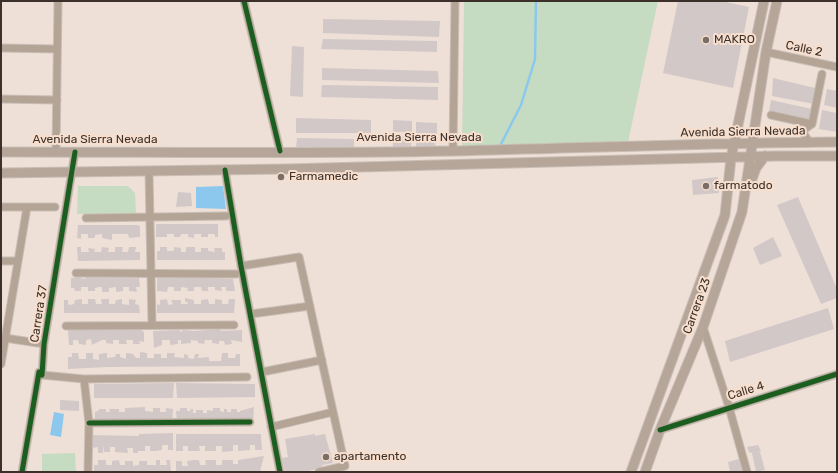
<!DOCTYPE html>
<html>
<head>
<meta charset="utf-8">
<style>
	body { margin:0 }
	#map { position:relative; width:838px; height:473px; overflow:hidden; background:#eee0d7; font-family:Rubik,sans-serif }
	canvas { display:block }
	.frame { position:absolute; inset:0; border:2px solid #3b312a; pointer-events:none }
</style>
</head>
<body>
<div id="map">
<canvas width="838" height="473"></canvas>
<div class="frame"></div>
</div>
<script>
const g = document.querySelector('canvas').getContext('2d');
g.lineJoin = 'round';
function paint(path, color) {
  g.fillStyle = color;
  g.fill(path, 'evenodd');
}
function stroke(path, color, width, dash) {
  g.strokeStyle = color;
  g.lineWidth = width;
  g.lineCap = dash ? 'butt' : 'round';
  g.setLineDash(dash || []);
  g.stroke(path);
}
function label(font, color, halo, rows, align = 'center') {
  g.font = font + ' Rubik,sans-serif';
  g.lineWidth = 4;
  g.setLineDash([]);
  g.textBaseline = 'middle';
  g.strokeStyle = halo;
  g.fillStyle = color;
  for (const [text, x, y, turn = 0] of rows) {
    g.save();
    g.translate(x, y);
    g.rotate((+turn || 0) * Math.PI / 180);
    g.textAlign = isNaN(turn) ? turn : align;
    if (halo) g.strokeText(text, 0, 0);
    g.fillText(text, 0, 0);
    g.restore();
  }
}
paint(new Path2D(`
	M464,1H658L627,147L462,150Z
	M78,186H128L135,193L136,213L77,214Z
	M75,453L76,472H42V454Z`), '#c6dcc2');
paint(new Path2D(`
	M223,186L226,209L196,208V187Z
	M54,412L64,414L61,437L50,435Z`), '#8cc8ee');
stroke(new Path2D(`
	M499,148L521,105L535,59L536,1`), '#8cc8ee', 2.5);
paint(new Path2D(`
	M678,1H721L749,7L733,88L663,73Z
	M323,19L440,21L439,37L323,33Z
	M323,39L437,41V52L321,49Z
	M292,46L304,47L303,97L290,96Z
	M322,68L438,71L439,83L322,80Z
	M773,78L815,88L814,104L772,96Z
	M322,85L438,87V100L321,97Z
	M827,89L837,91V108L824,105Z
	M771,100L812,109L810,123L768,116Z
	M822,110L837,113V132L819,129Z
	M296,118L371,120V133H296Z
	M393,120L412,121V132H393Z
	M416,122L437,123V134L416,133Z
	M392,136L412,137L411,148L393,147Z
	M416,137L436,138L435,149L416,148Z
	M297,138L354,139V149H296Z
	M718,177L719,193L693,195L692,180Z
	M178,192L191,193L192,206L176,207Z
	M798,197L837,289V298L821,304L777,205Z
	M156,224H218V237H215V234H208V237H201V234H194V238L188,237V234H181L180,237H174V234H167V237H156Z
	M78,225H137L140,226V237L129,238L128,234H112V240L102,238V234L95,235V238H88V234H81V239L77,238Z
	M773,237L782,256L760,265L753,248Z
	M77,247H81V252H89L88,248L95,249L94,252H101L102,247L109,248L108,252H115V247H123L122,252H128L129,247H136L135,252H140V260L78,261Z
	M160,247H167V251H174V247L181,248V252H186V247H195V252H201V248H208V251L215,252L214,248H222V252H225V260H157V251H160Z
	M78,277L84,279L87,277L139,278L140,287H136L137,292L129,291V287H123V291L116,292V287L109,288V292H102V287H99L95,288V291H88V287H81V291H75L74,288H71V278Z
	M182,277L233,279L235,291H226V287H221L222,291L215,290V287H208V291H202L201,287H194V291H187L188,288L181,287V291H174V287H168L167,292L157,291V278Z
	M185,298L194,300V304H201V300L208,299L209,304H215V299L222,300V304H228L229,299H235L234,313H157V304L160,305V300L167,299L168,304L169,305L173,304L171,300H181V304H187L188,302H185Z
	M82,299V304H88V299H95L96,304H102L101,299H109V304H115L116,300L122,299V304L129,305V299L136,300L135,304L139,305L140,313H64V300H68V304L70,305L74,304L75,300Z
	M828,308L834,329L730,362L725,341Z
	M219,329L221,331L242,330V342L231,340L232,344L225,345L224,341H219V344L212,343V340H205L204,344L198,343V341L191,340V343L181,344V340H178V344L170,345V340H162V345L154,348L153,331L179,330L181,332L183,330L194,331Z
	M68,330H141L144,332V342L139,341L140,344H133V340H126L127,344H119V340H113V344L106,343V340H102L92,345L91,339L86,340V345L79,344L78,340H73V345H69Z
	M140,352L147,353V358H154V354H161V358H167V353H175L174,357L184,358V354L188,355V358L194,359L195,354H199L198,358L209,357V361H221L222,353H228V358H235L236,354H240V366L107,367L68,369V357H72V353H78L79,359H86V353H93V359L99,360V354L107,353V358L115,357L116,354H120V357L126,359V353L133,354L136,358H140Z
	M174,383L173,398H94V384Z
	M176,383L255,384V397L177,398Z
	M60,400L79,401V411L60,410Z
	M145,407V411L153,412V408H160V412H166V408L173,409L172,422H95V412L98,411L99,409H106V412H110L109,409H119V412H125V408Z
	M254,407L253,421L177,422L176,411H180V408H187V411H191L190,409H193V413H196V410H203V413H207V410L213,411V408H220V411L224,412V409H227V412H231V409H237V412H240V411Z
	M173,433V450H168V445H162V450L156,451H150V446H145V451H138V453H133V448H127L128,453L115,452V447H110V452H104L103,443V453H98V447L92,448L93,453H90L91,435L139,436V434Z
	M176,434H261L262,450H255V445H250V450L238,451V445H233V451L222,452V446H216V451H205V446H199L200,451H188V446H183V451H176Z
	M315,434V436L325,434L333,463L322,465V468L304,472H285L282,458L288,457L285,439Z
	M758,445L761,451L756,453L760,452L765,470L756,472L752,453L749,452L747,447Z
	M264,456L260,472H176V461H182V466H188L187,461L193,460H199L200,465H206L205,460H216V465H222V460H233V464H238V460Z
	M739,459L743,472H730L728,462Z
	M98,460H106V465H112V461L119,460L120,465H125V461H133V466L139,465V461H147V465H156V460H160V465H167L166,460H170L171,472H94V465H98Z`), '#d2c8c8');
const minor = new Path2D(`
	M244,1L280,151
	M1,48L57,49
	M766,52L837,67
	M1,99L57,100
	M771,115L812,124
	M809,142L802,131L812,124L822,74
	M453,151L455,1
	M56,152L58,1
	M225,170L241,266L280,472
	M149,171L152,325
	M1,207H55
	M86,218L226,216
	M1,261H18
	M241,266L299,257L345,466L319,472
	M76,273L236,274
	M251,314L310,306
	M66,326L234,325
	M703,327L729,407L747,472
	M5,338L44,344
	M1,364L27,207
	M262,372L322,360
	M42,375L84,379L247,377
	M84,379L89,423L88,472
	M89,423L250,422
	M271,427L333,412
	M660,430L837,374
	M22,472L39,372L42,375L44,344L75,152`);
const major = new Path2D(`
	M1,152C152,152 304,154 455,151C582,148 710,143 837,142
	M1,173L286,169L777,156H837
	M751,182L756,168L765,156
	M631,472L725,215L731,158L764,1
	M645,472L660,430L703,327L742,212L766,52L777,1`);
stroke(minor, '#c9beb6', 9);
stroke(major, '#c9beb6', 11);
stroke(minor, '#b3a496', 7);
stroke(major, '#b6a69a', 9);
stroke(new Path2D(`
	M244,1L280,151
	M225,170L241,266L280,472
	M89,423L250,422
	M660,430L837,374
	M22,472L39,372L42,375L44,344L75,152`), '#1b5e20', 5);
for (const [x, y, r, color] of [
	[706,40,4,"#7a6e67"],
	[281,177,4,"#7a6e67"],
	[706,186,4,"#7a6e67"],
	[326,457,4,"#7a6e67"]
]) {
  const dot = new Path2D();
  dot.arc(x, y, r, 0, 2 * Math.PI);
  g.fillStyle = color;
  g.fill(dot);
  stroke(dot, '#f8decd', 1.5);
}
label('12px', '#3b312a', '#f8decd', [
	["MAKRO",714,40],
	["Farmamedic",289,177],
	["farmatodo",714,186],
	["apartamento",334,457]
], 'left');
label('12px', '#3b312a', '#f8decd', [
	["Calle 2",804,49,12],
	["Avenida Sierra Nevada",743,132,-1],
	["Avenida Sierra Nevada",419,138],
	["Avenida Sierra Nevada",95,140],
	["Carrera 23",697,306,-70],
	["Carrera 37",39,314,-81],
	["Calle 4",746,391,-17]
]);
</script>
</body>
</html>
